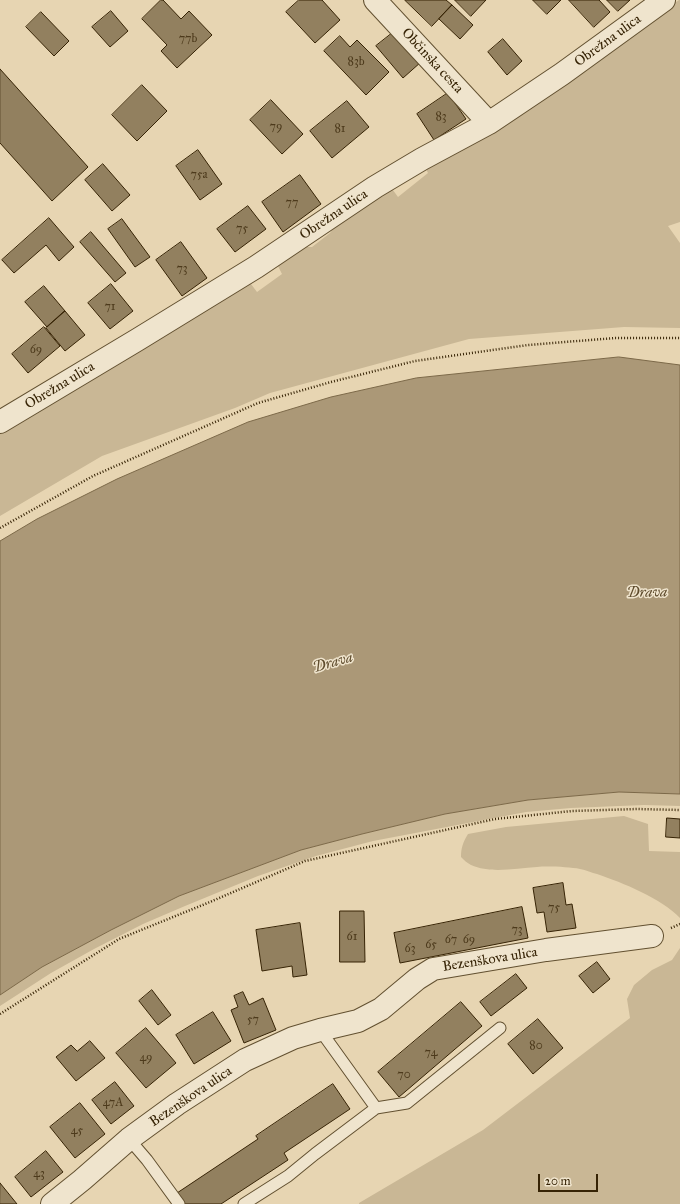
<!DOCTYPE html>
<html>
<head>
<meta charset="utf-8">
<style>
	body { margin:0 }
	#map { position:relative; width:680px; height:1204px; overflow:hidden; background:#e7d5b2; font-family:"IM FELL Great Primer",serif }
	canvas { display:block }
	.scale { position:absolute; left:538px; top:1174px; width:60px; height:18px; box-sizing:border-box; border:2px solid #362305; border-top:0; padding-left:5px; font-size:12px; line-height:14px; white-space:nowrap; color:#362305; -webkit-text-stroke:3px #efe4cd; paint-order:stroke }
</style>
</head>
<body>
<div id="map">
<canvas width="680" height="1204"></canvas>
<div class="scale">20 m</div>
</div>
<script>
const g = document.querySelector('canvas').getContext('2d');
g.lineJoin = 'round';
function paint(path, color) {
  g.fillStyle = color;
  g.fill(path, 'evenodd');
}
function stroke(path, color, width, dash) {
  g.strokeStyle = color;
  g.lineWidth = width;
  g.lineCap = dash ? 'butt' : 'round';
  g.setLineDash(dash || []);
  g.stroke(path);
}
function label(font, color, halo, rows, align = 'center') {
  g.font = font + ' "IM FELL Great Primer",serif';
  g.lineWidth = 3;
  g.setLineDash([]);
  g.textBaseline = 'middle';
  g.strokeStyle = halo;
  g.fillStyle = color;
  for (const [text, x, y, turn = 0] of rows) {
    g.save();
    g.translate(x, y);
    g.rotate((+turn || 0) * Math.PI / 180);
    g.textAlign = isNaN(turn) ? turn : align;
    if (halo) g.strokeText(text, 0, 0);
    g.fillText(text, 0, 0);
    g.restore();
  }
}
paint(new Path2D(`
	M679,0H680V222L668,226L680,243V328L624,327L469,339L270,393L235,408L102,456L0,516V429L248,280L257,292L282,274L275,260L295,247H312L330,233L344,214L390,186L398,197L428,173L424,165L538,101Z
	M619,792L680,794V806L644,805L571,808L526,812L373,841L316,856L258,876L185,906L143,924L94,949L51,973L0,1006V995L42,967L111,930L179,896L301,850L362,834L445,814L528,800Z
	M624,816L648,824L649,851L680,852V918C661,898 623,883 597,874C592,873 586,870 580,869C569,867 548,866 537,867C516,868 491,874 471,865C467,863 464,860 461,857C461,848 463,842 468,834L506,827Z
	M680,948V1204H359V1203L483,1130L630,1018L627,999L634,985L652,970L672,960Z`), '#c9b795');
const water = new Path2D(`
	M619,357L680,365V794L619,792L528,800L445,814L362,834L301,850L179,896L111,930L42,967L0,995V541L37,519L117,479L248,422L331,397L416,378Z`);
paint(water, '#ab9877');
stroke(water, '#7c6949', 1);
const building = new Path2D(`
	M161,0H163L181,19L189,11L212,35L177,68L161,51L167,45L142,19Z
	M299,0H322L340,20L315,43L286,12Z
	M405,0H446L452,5L432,26Z
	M455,0H486L471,16Z
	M533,0H561L547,14Z
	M569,0H599L610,12L594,27Z
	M607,0H630L618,11Z
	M452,5L473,25L460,39L439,19Z
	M111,11L128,31L110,47L92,27Z
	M41,12L69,41L54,56L26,27Z
	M395,31L421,62L403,78L376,46Z
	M340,36L350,47L357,40L389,72L366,95L324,51Z
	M503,39L522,61L507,75L488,52Z
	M0,69L88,167L52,201L0,143Z
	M142,85L167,111L137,141L112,115Z
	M448,93L466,119L434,140L417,114Z
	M271,100L303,134L282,154L250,120Z
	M347,101L369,127L332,158L310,131Z
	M198,150L222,184L200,200L176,166Z
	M103,164L130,195L112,211L85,180Z
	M300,175L321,204L283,232L262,202Z
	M248,206L266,229L235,252L217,229Z
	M49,218L74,247L59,261L46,245L14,273L2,260Z
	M122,219L150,257L135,267L108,229Z
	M91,232L126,273L115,282L80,242Z
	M181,242L207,278L182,296L156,260Z
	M111,284L133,311L110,329L88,303Z
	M44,286L65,311L47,327L25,302Z
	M65,311L85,335L65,351L46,328Z
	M44,327L60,346L28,373L12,354Z
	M667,818L680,819V838L666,837Z
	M563,883L566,905L572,904L576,928L547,932L544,912L537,913L533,888Z
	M522,907L528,938L400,963L394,933Z
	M340,911H364L365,962H340Z
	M300,923L307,975L293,977L292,966L262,971L256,930Z
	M597,962L610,979L593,993L579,976Z
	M516,974L527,988L491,1016L480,1002Z
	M152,990L171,1015L158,1025L139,1001Z
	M243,992L249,1005L263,998L276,1030L244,1043L231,1010L238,1007L234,996Z
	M461,1002L482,1026L399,1097L378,1072Z
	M213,1012L231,1041L194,1064L176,1035Z
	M538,1019L563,1048L533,1074L508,1044Z
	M146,1028L176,1063L146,1088L116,1053Z
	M90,1041L105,1058L76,1081L56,1057L71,1045L77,1051Z
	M115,1082L134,1106L111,1124L92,1100Z
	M333,1084L350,1109L284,1153L288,1160L221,1204H180L174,1195L258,1139L256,1136Z
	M80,1103L105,1134L75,1158L50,1127Z
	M46,1151L63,1172L31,1197L15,1177Z
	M0,1183L17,1204H0Z`);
paint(building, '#92805f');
stroke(building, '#362305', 1);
const lane = new Path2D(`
	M376,1108L407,1103L500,1028
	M129,1139L147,1160L179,1204
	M244,1204L288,1176L315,1154L376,1108L320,1030`);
const street = new Path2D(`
	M375,0L489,123
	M0,422L137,340L256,267L375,187L422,159L489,123L562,74L664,0
	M52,1204L82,1180L129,1139L177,1104L245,1060L293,1038L320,1030L358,1021L381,1009L417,979L433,969L546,950L652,936`);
stroke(lane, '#625030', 13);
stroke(street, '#625030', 24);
stroke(new Path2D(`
	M0,528L93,476L258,403L331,382L415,361L528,345L615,338H680
	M671,928L680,924
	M0,1014L119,939L210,902L305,861L495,819L572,811L637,809L680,810`), '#362305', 2.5, [1, 2]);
stroke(lane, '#efe4cd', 11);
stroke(street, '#efe4cd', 22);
label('12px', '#4d3a1c', null, [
	["77b",188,39],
	["83b",356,62],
	["83",441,117],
	["79",276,127],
	["81",340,129],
	["75a",199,175],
	["77",292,203],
	["75",242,229],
	["73",182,269],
	["71",110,307],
	["69",36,350],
	["75",554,908],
	["73",517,930],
	["61",352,937],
	["67",451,940],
	["69",469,940],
	["65",431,945],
	["63",410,949],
	["57",253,1020],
	["80",536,1046],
	["74",431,1053],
	["49",146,1058],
	["70",404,1075],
	["47A",113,1103],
	["45",77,1131],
	["43",39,1174]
]);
label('14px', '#362305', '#efe4cd', [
	["Obrežna ulica",608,41,-36],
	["Občinska cesta",432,61,47],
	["Obrežna ulica",334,215,-34],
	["Obrežna ulica",60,386,-31],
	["Bezenškova ulica",490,960,-9],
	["Bezenškova ulica",191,1097,-34]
]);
label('italic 15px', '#5f4c2d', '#efe4cd', [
	["Drava",647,593,-1],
	["Drava",333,663,-16]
]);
</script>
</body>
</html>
